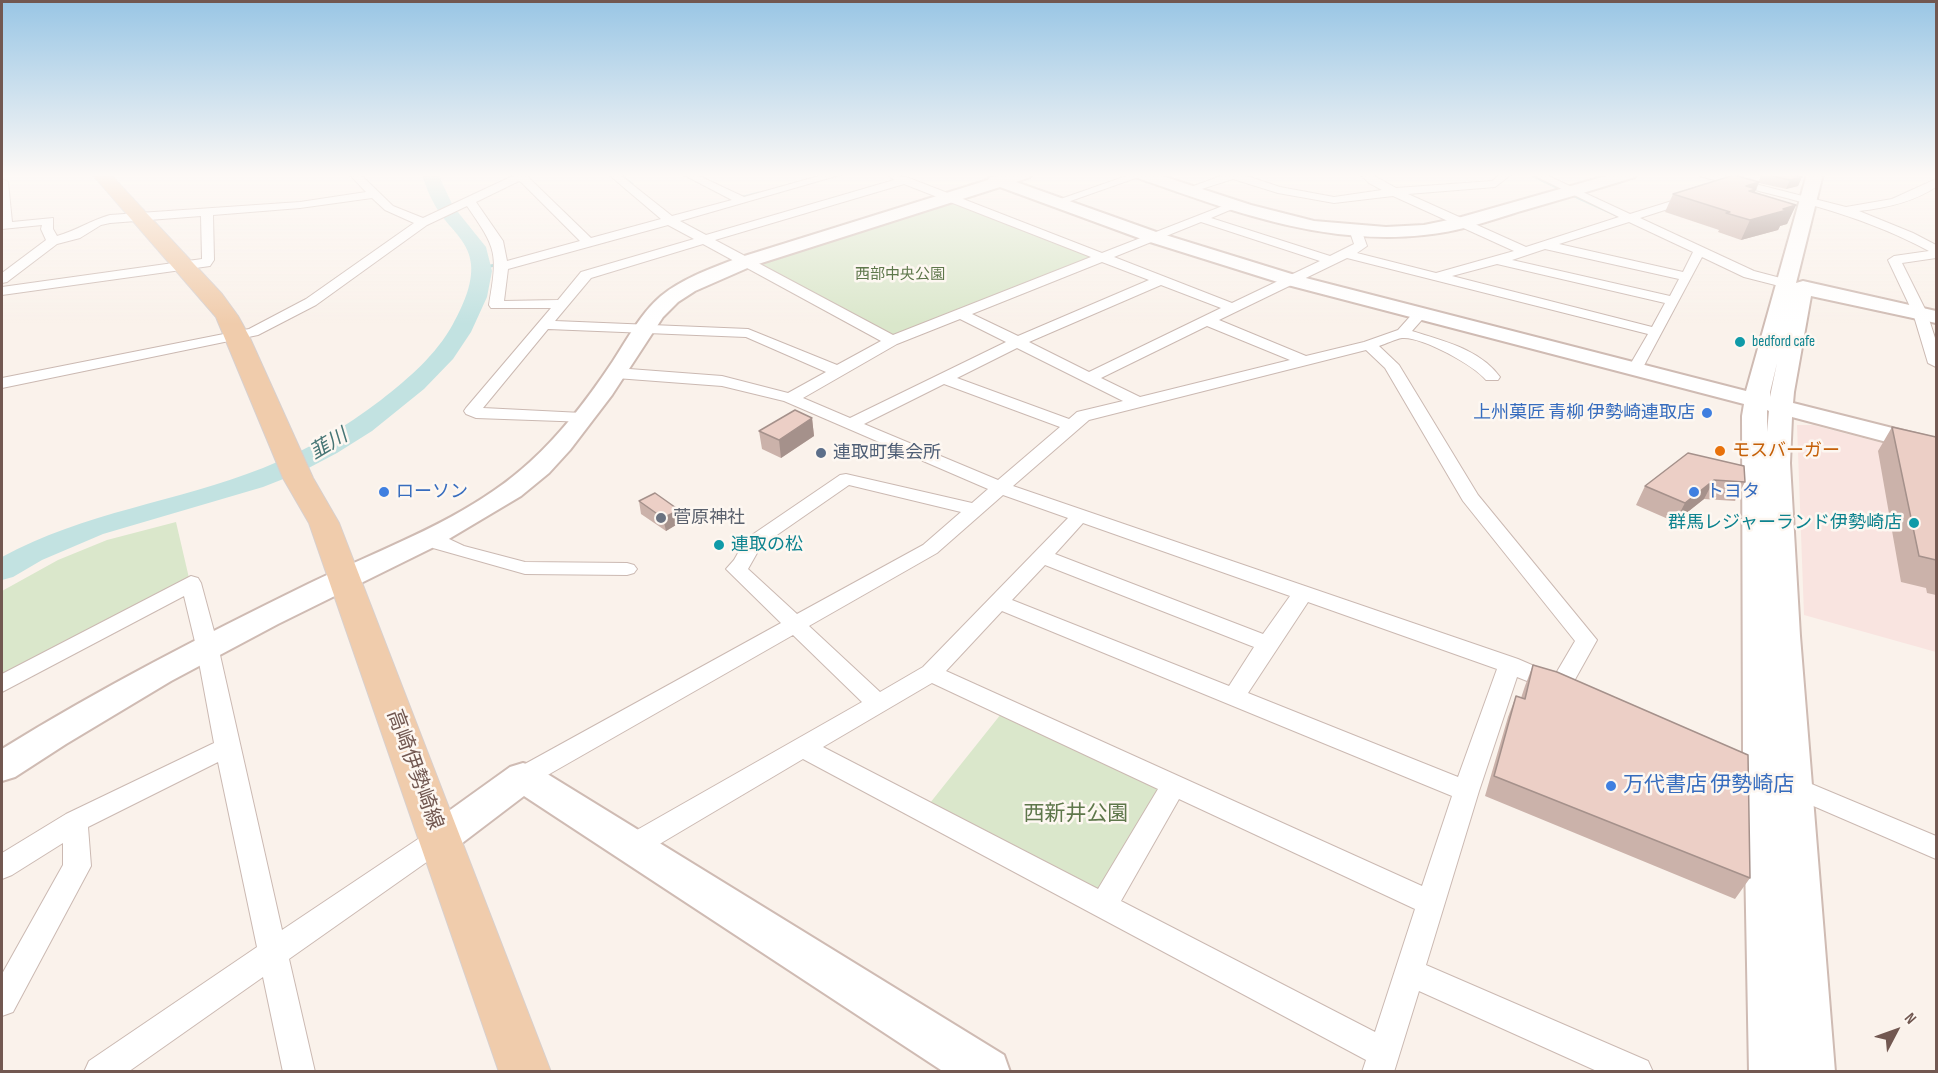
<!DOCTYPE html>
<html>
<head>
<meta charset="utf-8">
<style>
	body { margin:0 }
	#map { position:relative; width:1938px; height:1073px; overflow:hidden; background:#faf2eb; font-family:"Sofia Sans Condensed",sans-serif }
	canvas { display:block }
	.frame { position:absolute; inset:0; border:3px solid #725851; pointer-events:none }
	.north { position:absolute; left:1866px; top:1001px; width:60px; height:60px; -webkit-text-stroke:4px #fdf7f1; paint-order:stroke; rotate:49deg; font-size:16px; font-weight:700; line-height:24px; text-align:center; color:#725851 }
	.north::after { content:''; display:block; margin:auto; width:21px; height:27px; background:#725851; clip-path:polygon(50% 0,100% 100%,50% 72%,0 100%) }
</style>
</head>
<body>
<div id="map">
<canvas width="1938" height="1073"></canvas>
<div class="frame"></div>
<div class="north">N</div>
</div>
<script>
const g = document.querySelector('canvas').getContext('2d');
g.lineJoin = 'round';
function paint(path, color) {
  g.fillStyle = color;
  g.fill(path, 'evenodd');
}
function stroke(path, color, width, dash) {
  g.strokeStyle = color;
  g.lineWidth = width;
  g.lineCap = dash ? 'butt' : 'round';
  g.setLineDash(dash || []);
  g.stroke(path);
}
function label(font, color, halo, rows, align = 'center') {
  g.font = font + ' "Sofia Sans Condensed","Noto Sans JP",sans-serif';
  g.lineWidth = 5;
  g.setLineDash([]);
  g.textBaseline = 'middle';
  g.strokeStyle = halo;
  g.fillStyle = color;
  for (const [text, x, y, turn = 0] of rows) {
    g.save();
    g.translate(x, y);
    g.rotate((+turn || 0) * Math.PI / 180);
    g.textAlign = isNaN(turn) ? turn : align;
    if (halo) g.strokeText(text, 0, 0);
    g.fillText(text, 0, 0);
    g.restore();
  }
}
paint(new Path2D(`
	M1797,425H1813L1936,457V652L1804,615Z`), '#f9e4e0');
paint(new Path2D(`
	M952,202L1090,256V258L897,335H890L759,265Z
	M176,522L189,578L2,679V591L58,560L107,540Z
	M1001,714L1157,788L1160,796L1096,892L930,803Z`), '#dae7cb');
stroke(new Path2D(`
	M619,174L632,184
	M1529,174L1558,188
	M1574,196L1616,215
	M740,198L759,193
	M480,268L501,264`), '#a9d2d2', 3);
paint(new Path2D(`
	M422,174H438L453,206L486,247L492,271L487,297L471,332L453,359L424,389L372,431L337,453L301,472L263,487L103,534L42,560L13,577L2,580V557C84,512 177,502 263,468C306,451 345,427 381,400C409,378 436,355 453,324C462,307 473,285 471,264C469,243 453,231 441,215C432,202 426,188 422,174Z`), '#c2e2e1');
const street = new Path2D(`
	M349,174H360L393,206L423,218L517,174H530L528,177L591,238L661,219L608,174H619L672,216L732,200L682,174H695L744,197L826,174H843L680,221L706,235L894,180L889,176L890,174L909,178L1102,253L1233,202L1237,203V207L1211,218L1330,256L1354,244L1350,232L1356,228L1362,232L1367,246L1357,253L1436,273L1514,251L1393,196L1334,203L1278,193L1233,179L1189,193L1183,190L1226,174H1241L1280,187L1334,197L1382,190L1369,183L1360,174H1371L1396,188L1492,181L1501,174H1512L1495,187L1408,194L1526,247L1619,217L1531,174H1544L1630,214L1688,196H1696V200L1640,218L1754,271L1792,281L1794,284L1787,288L1744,277L1702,257L1640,373H1630L1627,370L1648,334L1347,258L1219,320L1306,356L1364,342L1398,330L1415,311L1420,310L1427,314L1412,331C1443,341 1480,349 1500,377L1498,380H1486C1474,365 1421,336 1402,338C1395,339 1386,344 1379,346L1399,365L1478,495L1597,640L1568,692L1560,694L1517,677L1479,791L1426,965L1648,1061L1653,1072H1599L1419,991L1394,1072H1362L1366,1060L803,759L641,855L631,858L621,855L618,847L621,839L862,702L793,635L532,784L523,787L514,784L510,777L514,770L781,623L726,569L734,560L746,539L840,475L846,474L972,503L988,489L784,401L722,386L616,378L608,373L616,368L722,376L788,393L826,372L746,337L548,329L483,408L582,413L588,414L590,418L588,422L476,418L466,414L464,411L466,408L551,308H491L489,305C498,253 497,249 467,206L427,225L316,305L258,335L2,388V378L249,329L306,299L414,223L385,210L372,198L300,208L213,215L214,260L210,266L2,295V287L202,259L201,216L110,223L101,225L80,238L57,244L7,282L2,283V273L46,240L41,229L42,225L2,229V179L8,182L12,222L53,218V229L57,236C76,231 91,220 110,215L300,202L366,192ZM519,181L521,182L580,241L507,261L503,241L476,202ZM904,184L1091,257L893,335L715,240ZM1201,222L1320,261L1232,303L1114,257ZM1629,222L1693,252L1683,272L1559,244ZM668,225L694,239L581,272L558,300L504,301L508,269ZM703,244L881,341L837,365L748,329L555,321L591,278ZM1545,249L1679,279L1670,296L1512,260ZM1102,262L1149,280L1018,336L972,314ZM1497,264L1665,303L1652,327L1452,276ZM1161,285L1221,308L1089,372L1029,342ZM960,319L1006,342L850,418L803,398L897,344ZM1207,326L1290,360L1140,397L1101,378ZM1017,348L1123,401L1077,412L1069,419L957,378ZM1366,350L1385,368L1463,501L1575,641L1555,675L1518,659L1013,486L1089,420ZM944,384L1060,427L998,480L864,424ZM849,485L961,512L923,545L797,614L748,569L761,546ZM1003,495L1068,518L923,667L880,692L809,626L937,553ZM1083,523L1290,596L1263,634L1055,554ZM1045,565L1254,647L1229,686L1012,600ZM1308,602L1497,669L1458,777L1248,693ZM1002,611L1452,796L1422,886L946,671ZM932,683L1158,789L1098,889L823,747ZM1179,799L1415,909L1375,1032L1121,901Z
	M1132,174H1147L1062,204L1058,205L1052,202Z
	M1698,174H1716L1846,207L1892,199L1936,179V187C1913,202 1887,208 1859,211L1913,233L1936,245V258L1902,263L1927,313L1936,341V367L1928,363L1913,313L1888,260L1894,256L1929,251C1857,212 1778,196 1699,176Z
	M432,531L464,546L525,562L627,563L634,565L637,569L634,573L627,575L525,574L433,548L422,537L425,533Z
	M191,576L198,578L201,583L218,646L282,930L430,831L439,828L448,831L452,839L448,847L289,959L315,1072H283L263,977L128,1072H84L89,1061L257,947L218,762L88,827L91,866L13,1012L2,1016V974L63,865V843L12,875L2,879V853L66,814L214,743L196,646L184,596L2,692V674Z
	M1790,775L1936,836V859L1781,792L1777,785L1781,778Z`);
const secondary = new Path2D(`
	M1008,174H1032L1030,177L1016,182L1159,233L1298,276L1746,391L1807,174H1823L1796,283L1803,281L1936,311V323L1811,296L1794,392L1793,403L1936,439V455L1792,417L1790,463L1800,636L1835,1072H1749L1743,750L1742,416L1744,404L1284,284L1147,241L1000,187L752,266L695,291L678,302L663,317L612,395L570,450L549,473L521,496L442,543L278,624L171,681L66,744L15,777L2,781V749C100,688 204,635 308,584C383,548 468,519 530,462C562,433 589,397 613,361C628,338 641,313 661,296C683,278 712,268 738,258L988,180L990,177ZM1777,363L1770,392V397ZM1767,410L1769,411L1767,432Z
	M1133,174H1156L1251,205L1314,221L1386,227L1424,225L1458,218L1613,174H1637L1635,177C1597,189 1559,200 1521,211C1489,221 1457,232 1424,235C1323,246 1229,210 1135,177Z
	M523,763L536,767L1004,1055L1010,1072H944L524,796L453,850L439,855L425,850L419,839L425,828L510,767Z`);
const primary = new Path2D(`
	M92,174H110L222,294L238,316L249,336L313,478L339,523L551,1072H499L309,523L283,478L216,317Z`);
stroke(street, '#cbb9b2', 2);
stroke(secondary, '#cfbbb3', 4);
stroke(primary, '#d8d0ce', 2);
paint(street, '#fff');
paint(secondary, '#fff');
paint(primary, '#f0ccac');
paint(new Path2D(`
	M1762,174H1785L1802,177L1798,186L1786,189L1759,183L1755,192L1796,205L1787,224L1780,226L1778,230L1741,240L1718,232L1719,230L1665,212L1673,194L1758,182Z
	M812,418L814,436L781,458L762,449L759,431Z
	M1892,427L1936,437V595L1927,593L1926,588L1901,582L1878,451Z
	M1688,453L1745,482L1735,501L1704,499L1675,522L1636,505L1645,486Z
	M639,501L679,510L681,522L666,531L641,514Z
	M1533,665L1750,878L1735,899L1485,796L1508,717L1516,696L1521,698L1525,686Z`), '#cbb2aa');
paint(new Path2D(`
	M1802,177L1798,186L1786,189L1790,180Z
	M1759,182L1748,207L1746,186Z
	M1796,205L1787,224L1780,226L1778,230L1741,240L1750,220Z
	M812,418L814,436L781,458L779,440Z
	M1714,480L1704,499L1675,522L1685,503Z
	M679,510L681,522L666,531L663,518Z`), '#a5918b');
const building = new Path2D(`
	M1764,174H1785L1802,177L1790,180Z
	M1734,175L1759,182L1746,186L1756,189L1749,191L1796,205L1783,209L1787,210L1750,220L1726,213L1730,212L1673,194Z
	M795,410L812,418L779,440L759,431Z
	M1892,427L1936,437V560L1919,556Z
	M1688,453L1744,466L1745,482L1714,480L1685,503L1645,486Z
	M655,493L679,510L663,518L639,501Z
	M1533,665L1557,672L1748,755L1750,878L1494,776L1516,696L1525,699Z`);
paint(building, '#eccfc6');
stroke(building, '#a5918b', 1.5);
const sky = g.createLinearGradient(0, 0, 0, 324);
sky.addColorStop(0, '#99c6e5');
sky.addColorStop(0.54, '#fdf9f6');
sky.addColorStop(1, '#fdf9f600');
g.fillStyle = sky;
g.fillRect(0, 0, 1938, 324);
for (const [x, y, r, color] of [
	[1740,342,6,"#0f9aa8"],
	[1707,413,6,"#3f7fe0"],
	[1720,451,6,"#e8710a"],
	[821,453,6,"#5c6f8a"],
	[384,492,6,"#3f7fe0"],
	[1694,492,6,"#3f7fe0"],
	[661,518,6,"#6b7280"],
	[1914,523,6,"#0f9aa8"],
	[719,545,6,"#0f9aa8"],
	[1611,786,6,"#3f7fe0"]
]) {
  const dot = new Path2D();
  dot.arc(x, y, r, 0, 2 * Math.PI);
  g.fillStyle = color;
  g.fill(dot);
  stroke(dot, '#fdf7f1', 2);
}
label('15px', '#5e774b', '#fdf7f1', [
	["西部中央公園",900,275]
]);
label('15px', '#0d838f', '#fdf7f1', [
	["bedford cafe",1752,342]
], 'left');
label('18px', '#366cbe', '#fdf7f1', [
	["上州菓匠 青柳 伊勢崎連取店",1695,413,"right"],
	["ローソン",396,492],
	["トヨタ",1706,492]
], 'left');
label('18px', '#c56008', '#fdf7f1', [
	["モスバーガー",1732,451]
], 'left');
label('18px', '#4e5e75', '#fdf7f1', [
	["連取町集会所",833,453]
], 'left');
label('18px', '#5b616d', '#fdf7f1', [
	["菅原神社",673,518]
], 'left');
label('18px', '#0d838f', '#fdf7f1', [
	["群馬レジャーランド伊勢崎店",1902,523],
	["連取の松",731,545,"left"]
], 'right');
label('italic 20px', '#467575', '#fdf7f1', [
	["韮川",329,445,-31]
]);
label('21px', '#725851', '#fdf7f1', [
	["高崎伊勢崎線",414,770,70]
]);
label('21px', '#366cbe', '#fdf7f1', [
	["万代書店 伊勢崎店",1623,786]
], 'left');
label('21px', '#5e774b', '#fdf7f1', [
	["西新井公園",1076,815]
]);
</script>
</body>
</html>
